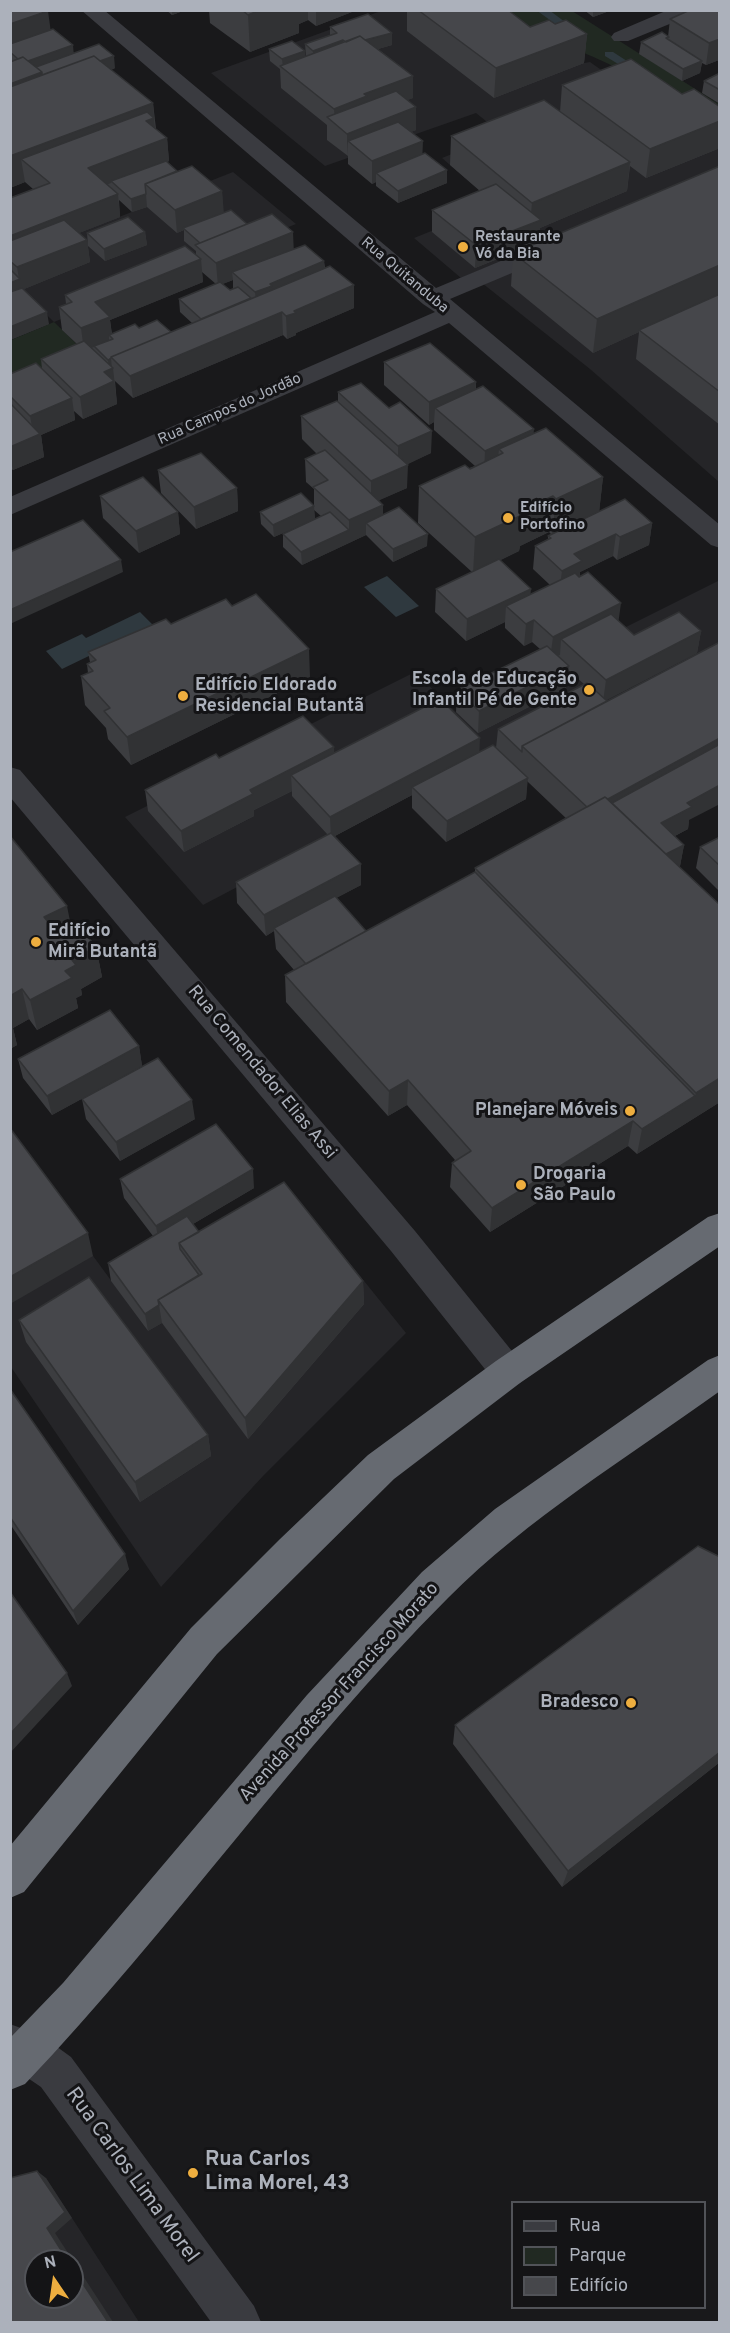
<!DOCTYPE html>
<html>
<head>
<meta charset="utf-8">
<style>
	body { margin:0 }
	#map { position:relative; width:730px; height:2333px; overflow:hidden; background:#19191b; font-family:Overpass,sans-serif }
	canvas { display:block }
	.frame { position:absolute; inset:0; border:12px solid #acb1bb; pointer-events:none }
	.legend { position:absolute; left:511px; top:2201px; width:195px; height:108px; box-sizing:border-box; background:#141416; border:2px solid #515358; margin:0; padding:8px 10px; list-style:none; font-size:18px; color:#acb1bb }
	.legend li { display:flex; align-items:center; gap:12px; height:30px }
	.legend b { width:30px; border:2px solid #515358 }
	.north { position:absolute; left:24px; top:2249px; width:60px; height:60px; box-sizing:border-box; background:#141416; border:2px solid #515358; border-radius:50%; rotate:347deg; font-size:16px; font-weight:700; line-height:24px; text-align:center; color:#acb1bb }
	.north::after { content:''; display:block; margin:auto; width:21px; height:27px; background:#eeae3f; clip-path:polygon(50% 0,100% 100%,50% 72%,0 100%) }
</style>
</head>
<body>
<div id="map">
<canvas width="730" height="2333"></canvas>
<div class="frame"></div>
<ul class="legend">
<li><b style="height:8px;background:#3a3b40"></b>Rua</li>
<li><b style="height:16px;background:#212922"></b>Parque</li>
<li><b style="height:16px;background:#46474b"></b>Edifício</li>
</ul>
<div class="north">N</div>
</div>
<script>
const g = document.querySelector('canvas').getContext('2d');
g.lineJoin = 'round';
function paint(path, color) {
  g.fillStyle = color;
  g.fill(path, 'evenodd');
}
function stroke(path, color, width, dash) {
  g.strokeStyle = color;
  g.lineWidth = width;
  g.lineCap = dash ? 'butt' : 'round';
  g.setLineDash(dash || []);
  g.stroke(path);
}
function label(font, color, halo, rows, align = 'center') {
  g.font = font + ' Overpass,sans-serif';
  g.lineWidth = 6;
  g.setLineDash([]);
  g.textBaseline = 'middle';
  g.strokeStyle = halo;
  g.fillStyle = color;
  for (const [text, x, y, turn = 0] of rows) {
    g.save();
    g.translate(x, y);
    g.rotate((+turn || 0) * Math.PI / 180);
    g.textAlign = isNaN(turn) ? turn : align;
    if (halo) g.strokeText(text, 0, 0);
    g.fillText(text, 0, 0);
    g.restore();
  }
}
paint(new Path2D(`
	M381,11H499L584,63L590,62L624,86L719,131V482L590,369L482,283L543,243L461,278L414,238L496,205L442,158L502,134L476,113L325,166L211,73Z
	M233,172L296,224L54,322L11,280L10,260Z
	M718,581L719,789L585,837L496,751L203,905L125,817L415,672L456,712Z
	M17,1152L148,1331L162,1323L298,1199L406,1333L263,1476L161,1587L11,1367L10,1155Z
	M46,2178L72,2218L139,2322H11V2187ZM36,2261H72V2297H36Z`), '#252528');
paint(new Path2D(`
	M504,11H572L719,104V126C685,106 651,84 615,67C577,48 538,37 504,11Z
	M54,322L84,351L11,381V340Z`), '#212922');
paint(new Path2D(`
	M387,576L419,606L396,617L364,587Z
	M140,612L153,625L62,669L46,651L82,634L86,638Z`), '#2f393f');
paint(new Path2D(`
	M536,10H549L577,31L568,33Z
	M605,52H613L647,74L638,76L605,56Z`), '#2f393f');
paint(new Path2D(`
	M81,10H104L436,288L546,242H562L566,247L562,252L450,299L720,525V548L711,545L449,323L10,515V497L435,312L423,304Z
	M668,10H697L694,14L628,41H614L611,37L614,33Z
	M10,767L20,770L415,1231L520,1361L526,1372L520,1383L508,1388L496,1383L391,1251L10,797Z
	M10,2024L42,2036L71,2057L254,2306L261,2322H211L41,2087L10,2066Z`), '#3a3b40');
paint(new Path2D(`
	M720,1213V1246L520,1383L394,1479L217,1654L24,1892L10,1898V1846L191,1628L280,1539L368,1455L496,1361L708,1217Z
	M720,1355V1391C628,1457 528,1518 448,1598C296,1750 173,1929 25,2084L10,2090V2038L63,1983L307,1695L422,1572L495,1509L708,1360Z`), '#666a71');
paint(new Path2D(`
	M10,10L50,29L74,53L115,68L111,70L153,103L156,129L167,138L169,161L167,162L177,171L222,191L223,213L247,224L294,249L324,261L325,268L354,308L296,333V335L287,339L283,335L133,398L115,381L117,404L83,419L74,411L75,420L41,435L44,457L13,470L10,468V374L42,369L41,359L77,344L62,330L59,307L66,304L65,295L196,255V251L184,241V230L177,233L147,207L132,212L119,200L120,217L79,233L87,240L90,262L24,289L49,324L10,340V198L33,189L25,182L10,188ZM202,272L216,284L179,299L180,312L192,323L171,332L139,328L112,334L110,320L203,282ZM233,280V289L230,290L222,284Z
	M166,10H186L172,15Z
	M209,10H357L316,26L308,20L299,24V33L250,52L210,23Z
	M407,10H508L530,27L555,24L587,34L584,63L494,98L407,31Z
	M584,10H612L593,17Z
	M720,10V68L718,67L719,60L706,65L702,63L700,73L682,81L639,54L641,42L668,37L670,19L707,11Z
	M330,27L392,45L378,49L413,76V98L407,100L416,130L411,132L422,154L447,183L398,203L376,186V182L372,184L348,164V156L327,140V125L281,88L280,69L270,61L269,49L306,56L305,44L330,35Z
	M720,73V104L702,93L704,81Z
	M562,85L682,94L720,107V148L646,178L630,166L627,191L540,228L539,242L720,166V425L636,359L639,332L593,353L511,286L513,253L525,248L475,268L432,232V210L480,191L450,165L451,136L560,112Z
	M145,232L147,245L105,261L88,246L87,233Z
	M384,362L476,382V389L534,433L603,477L599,512L652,523L649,545L617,560L613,556L580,572V577L619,621L634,635L701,631L697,653L606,700L689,820L688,829L675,836L684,845L680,866H679L720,1102L637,1154L628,1146L490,1232L450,1187L452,1163L455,1160L407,1105L388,1116L286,1002L285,975L294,970L276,949L274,931L266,936L237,903L236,882L328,835L292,796V791L254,810V816L184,852L148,811L145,790L219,758L334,747V753L480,752L496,748L498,729L584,684L568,670L566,688L478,733L456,712L457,690L540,649L532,642L524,646L505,628V622L466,641L435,612L436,589L472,572L418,523L419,486L475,466L434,430V422L429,425L384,385ZM549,532L551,534L548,536V540L535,546L533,569L550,585L530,595L500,560L519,551L520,546ZM527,781L566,818L475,868V872L366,931L336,898L361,885V864L335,836L412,795V808L446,842L526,799Z
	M338,392L431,453L407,464V488L379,500L383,505V515L427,546L393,562L366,535L302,565L283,547V534L321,516L314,510L315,519L274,537L261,524L260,512L314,506V489L306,482L305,459L317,454L302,439L301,416L338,402Z
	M158,470L237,488L238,511L196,529L161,493Z
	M100,496L178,512L180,534L139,553L103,518Z
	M232,606L310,677L131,765L108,739L106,728L85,705L81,676L88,673L87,664L90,662L88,652L171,624Z
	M10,836L72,927L96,947L102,977L81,989L82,995L76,998L78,1008L37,1030L29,1019L13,1028L17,1045L10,1049Z
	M720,837V892L696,868L700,847Z
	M139,1046L142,1066L52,1115L23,1078L18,1059Z
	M82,1099L195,1119L120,1161L86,1119Z
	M120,1179L254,1188L193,1224L199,1232L363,1281L364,1304L248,1439L162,1323L148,1331L111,1281L108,1263L153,1236L124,1198Z
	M19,1320L208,1435L211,1456L140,1502L26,1342Z
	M10,1389L129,1569L78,1625L10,1524Z
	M720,1557V1762L562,1887L453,1744L455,1725Z`), '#3c3d40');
paint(new Path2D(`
	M172,10H186L172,15Z
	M260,10H308V20L299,24V33L250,52L248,15Z
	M316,10H357L316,26Z
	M593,10H612L593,17Z
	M48,11L51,33L10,48V24Z
	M392,33V45L350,57V45Z
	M587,34L584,63L494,98L496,68Z
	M720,39L719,60L706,65L709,43Z
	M343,40V52L314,63L313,51Z
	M73,45L74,57L32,73L23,63Z
	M305,51L306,63L283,68L282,59Z
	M114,56L115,68L10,108V84L42,72Z
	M702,61L700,73L682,81L683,69Z
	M413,76V98L367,116L335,124L334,109L364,94Z
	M153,103L156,141L21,159L25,182L10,188V156Z
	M416,107V130L360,151L348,141L347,156V134Z
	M720,121V148L646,178L650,149Z
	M167,138L169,161L112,183L111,181V183L91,191L88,168Z
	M423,141L422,164L376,173V182L372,184V161Z
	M630,162L627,191L540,228L539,242L475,268L476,245L530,224L532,203Z
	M447,170V183L398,203V191Z
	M222,191L224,214L183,228L184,230L177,233L175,210Z
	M118,194L120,217L10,260V236Z
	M146,194L147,207L132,212L131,199Z
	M145,232L147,245L105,261L104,249Z
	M293,232L294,255L232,272L233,280L218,286L216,263Z
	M87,240L90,262L22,290L10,296V283L19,279L17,267Z
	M201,259L203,282L110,320L112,338L109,335V341L84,351L81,328L95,302Z
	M324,261L325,283L256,302L255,292L270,284Z
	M720,265V296L639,330V332L593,353L597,319Z
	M354,285V308L296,333V335L287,339L286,316L294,311Z
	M47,312L49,324L10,340V327Z
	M282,312L283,335L133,398L130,376Z
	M111,358L112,369L113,368L117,404L83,419L80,397L104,372L109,370L108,360Z
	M476,382L475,405L435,408L434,422L429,425V402Z
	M72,398L75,420L41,435L44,457L13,470L10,458V447L34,437L30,416Z
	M534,429L532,451L503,453L499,449L497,468L484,474L485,451Z
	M432,431L431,453L398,469V446Z
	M408,465L407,488L371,504V481Z
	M603,477L599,513L552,535L556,499Z
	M237,488L238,511L196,529L194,507Z
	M553,496L549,532L520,546L519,551L473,574L475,537L519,512Z
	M383,505V527L366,523V535L349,543V520Z
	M314,506L315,519L274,537L273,525Z
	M178,512L180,534L139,553L136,531Z
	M652,523L649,545L617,560L620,537Z
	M349,530V543L302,565L301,552Z
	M428,534L427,546L393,562V549Z
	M616,534L613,556L580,572L579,584L559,593L562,571L574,554Z
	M121,560L123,572L10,624V610Z
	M531,589L529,611L506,606L505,622L466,641L467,619Z
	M621,603L618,625L561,639L560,655L550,659L553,637Z
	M534,620L532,642L524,646L526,624Z
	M701,631L697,653L603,702L606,680Z
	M309,649L310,677L131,765L127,737Z
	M569,666L566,688L478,733L479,711Z
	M480,738L479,760L412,787V795L331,838L330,817Z
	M720,738V763L623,816L589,809Z
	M334,747L335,769L291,775L292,791L254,810V816L184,852L181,831L250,790Z
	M528,778L526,799L446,842L447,821Z
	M720,785V804L689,820L688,829L657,845L661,823L687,803Z
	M684,845L680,866L659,876L663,855Z
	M361,864V885L276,930L274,928V931L266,936L264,915Z
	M67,906L73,936L51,948L44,917Z
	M96,947L102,977L81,989L82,995L76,998L78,1008L37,1030L30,1000L65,971L72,960Z
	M22,989L29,1019L13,1028L17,1045L10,1049V996Z
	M139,1046L142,1066L52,1115L47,1096Z
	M720,1078V1102L637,1154L642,1129L695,1096L696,1093Z
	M408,1080L407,1105L388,1116L389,1091Z
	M192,1100L195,1119L120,1161L116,1142Z
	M633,1121L628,1146L490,1232L492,1208Z
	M253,1169L254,1188L159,1244L156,1226Z
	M88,1233L93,1256L10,1304V1277Z
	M363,1281L364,1304L248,1439L245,1418Z
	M159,1305L162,1323L148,1331L145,1314Z
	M208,1435L211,1456L140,1502L135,1482Z
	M125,1554L129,1569L78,1625L73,1611Z
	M67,1673L72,1686L10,1753V1734Z
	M720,1752V1762L562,1887L568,1871Z
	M37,2171L46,2178L72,2218L55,2233L113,2322H108L72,2267V2261H68L47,2228Z`), '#313234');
const building = new Path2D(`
	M10,10H48V11L10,24Z
	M242,10H260L248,15Z
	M418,10H508L530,27L549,20L555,24L566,20L587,34L496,68Z
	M690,10H706L707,11L709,10H720V39L709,43L670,19Z
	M368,14L392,33L365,40L360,36L346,42L343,40L313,51L305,44L337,33L330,27Z
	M53,29L73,45L28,61L23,57L18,59L10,52V44Z
	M662,32L669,37L666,38L702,61L683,69L641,42Z
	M360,36L413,76L364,94L367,96L334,109L280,66Z
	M292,41L305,51L282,59L269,49Z
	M99,44L114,56L100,61L94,56L42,75V72L36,67Z
	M94,56L153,103L10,156V87Z
	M23,57L42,72L10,84V62Z
	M631,59L682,94L694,89L720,107V121L650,149L562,85Z
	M720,73V90L704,81Z
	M396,91L416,107L347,134L327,117Z
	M544,100L630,162L532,203L451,136Z
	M147,112L154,118L146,121L167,138L88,168L118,194L10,236V198L50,183L21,159Z
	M398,122L423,141L372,161L348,141Z
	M425,153L447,170L398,191L376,173Z
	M166,161L177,171L145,184L146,194L131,199L111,181Z
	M192,166L222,191L175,210L145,184Z
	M720,166V265L597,319L513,253Z
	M496,184L541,220L476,245L432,210Z
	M231,210L247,224L200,243L183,228Z
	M272,214L293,232L216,263L195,245Z
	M128,217L145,232L104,249L87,233Z
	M64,220L87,240L17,267L10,261V241Z
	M305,245L324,261L270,284L272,286L255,292L232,272Z
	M185,246L201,259L95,302L110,317L81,328L59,307L72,302L65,295Z
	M330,266L354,285L294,311L296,313L286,316L282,312L130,376L111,357Z
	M10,269L20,279L10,283Z
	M220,282L230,290L238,287L251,298L201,319L179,299Z
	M22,288L47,312L10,327V292Z
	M720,294V392L639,330Z
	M157,320L171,332L111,357V358L108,360L94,346L113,339L109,335L135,324L139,328Z
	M84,341L113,368L104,372L114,381L80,397L41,359Z
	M430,343L476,382L429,402L384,362Z
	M36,363L72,398L30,416L10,396V374Z
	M361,383L389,408L400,402L432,431L398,446L338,392Z
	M483,386L534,429L485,451L435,408Z
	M337,401L408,465L371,481L301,416Z
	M10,403L40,434L10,447Z
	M546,428L603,477L556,499L553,496L519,512L522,515L475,537L419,486L465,465L470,469L503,453L499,449Z
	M325,450L383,505L349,520L313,487L328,480L305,459Z
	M201,453L237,488L194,507L158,470Z
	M143,477L178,512L136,531L100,496Z
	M301,493L314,506L273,525L260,512Z
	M625,499L652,523L620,537L616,534L574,554L582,561L562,571L535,546L551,538L548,536Z
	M399,507L428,534L393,549L366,523Z
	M330,512L349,530L301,552L283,534Z
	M83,520L121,560L10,610V552Z
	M499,559L531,589L467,619L436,589Z
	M588,572L621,603L553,637L534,620L526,624L506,606L575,573L579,577Z
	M256,594L309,649L127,737L104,711L110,708L81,676L93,671L87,664L96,660L88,652L166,619L171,624L226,599L232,606Z
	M679,612L701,631L606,680L561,639L611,614L634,635Z
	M720,642V738L608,799L605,797L587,807L522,746Z
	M547,646L569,666L479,711L457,690Z
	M587,683L607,701L522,746V752L498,729Z
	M440,699L480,738L330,817L291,775Z
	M303,716L334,747L250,790L253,794L181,831L145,790L216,754L219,758Z
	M720,744V785L687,803L692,807L661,823L684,845L666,854L612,803Z
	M493,745L528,778L447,821L412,787Z
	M605,797L720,905V1078L696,1093L475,868Z
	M331,833L361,864L264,915L236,882Z
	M10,836L67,906L44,917L58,934L77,924L96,947L72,960L76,965L65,971L72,978L30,1000L22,989L10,996Z
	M720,837V866L700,847Z
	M475,872L695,1096L642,1129L633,1121L492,1208L452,1163L471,1151L408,1080L389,1091L285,975Z
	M335,896L366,931L306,964L274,928Z
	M110,1010L139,1046L47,1096L18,1059Z
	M158,1058L192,1100L116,1142L82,1099Z
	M216,1124L253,1169L156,1226L120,1179Z
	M10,1128L88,1233L10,1277Z
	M284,1182L363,1281L245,1418L158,1300L202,1274L179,1243Z
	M187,1216L199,1232L179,1243L180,1249L199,1275L158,1300L159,1305L145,1314L108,1263Z
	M89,1277L208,1435L135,1482L19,1320Z
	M10,1389L125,1554L73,1611L10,1517Z
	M698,1546L720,1557V1752L568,1871L455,1725Z
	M10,1592L67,1673L10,1734Z
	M37,2171L65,2212L47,2228L68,2261H36V2297H72V2267L108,2322H10V2178Z`);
paint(building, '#46474b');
stroke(building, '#313234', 1.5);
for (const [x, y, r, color] of [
	[463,247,6,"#eeae3f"],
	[508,518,6,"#eeae3f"],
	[589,690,6,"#eeae3f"],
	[183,696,6,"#eeae3f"],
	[36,942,6,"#eeae3f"],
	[630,1111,6,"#eeae3f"],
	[521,1185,6,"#eeae3f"],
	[631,1703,6,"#eeae3f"],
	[193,2173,6,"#eeae3f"]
]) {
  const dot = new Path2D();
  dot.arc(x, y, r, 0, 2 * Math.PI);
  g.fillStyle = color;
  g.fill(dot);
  stroke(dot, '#141416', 2);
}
label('bold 15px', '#acb1bb', '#141416', [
	["Restaurante",475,238],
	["Vó da Bia",475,255],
	["Edifício",520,509],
	["Portofino",520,526]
], 'left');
label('15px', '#acb1bb', '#141416', [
	["Rua Quitanduba",404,276,40],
	["Rua Campos do Jordão",230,410,-24]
]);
label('bold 18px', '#acb1bb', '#141416', [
	["Escola de Educação",577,680],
	["Infantil Pé de Gente",577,701],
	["Edifício Eldorado",195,686,"left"],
	["Residencial Butantã",195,707,"left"],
	["Edifício",48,932,"left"],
	["Mirã Butantã",48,953,"left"],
	["Planejare Móveis",618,1111],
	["Drogaria",533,1175,"left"],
	["São Paulo",533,1196,"left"],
	["Bradesco",619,1703]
], 'right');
label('18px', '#acb1bb', '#141416', [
	["Rua Comendador Elias Assi",261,1073,50],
	["Avenida Professor Francisco Morato",340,1693,-48]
]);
label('bold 21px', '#acb1bb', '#141416', [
	["Rua Carlos",205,2161],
	["Lima Morel, 43",205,2185]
], 'left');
label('21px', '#acb1bb', '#141416', [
	["Rua Carlos Lima Morel",131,2176,54]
]);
</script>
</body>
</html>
